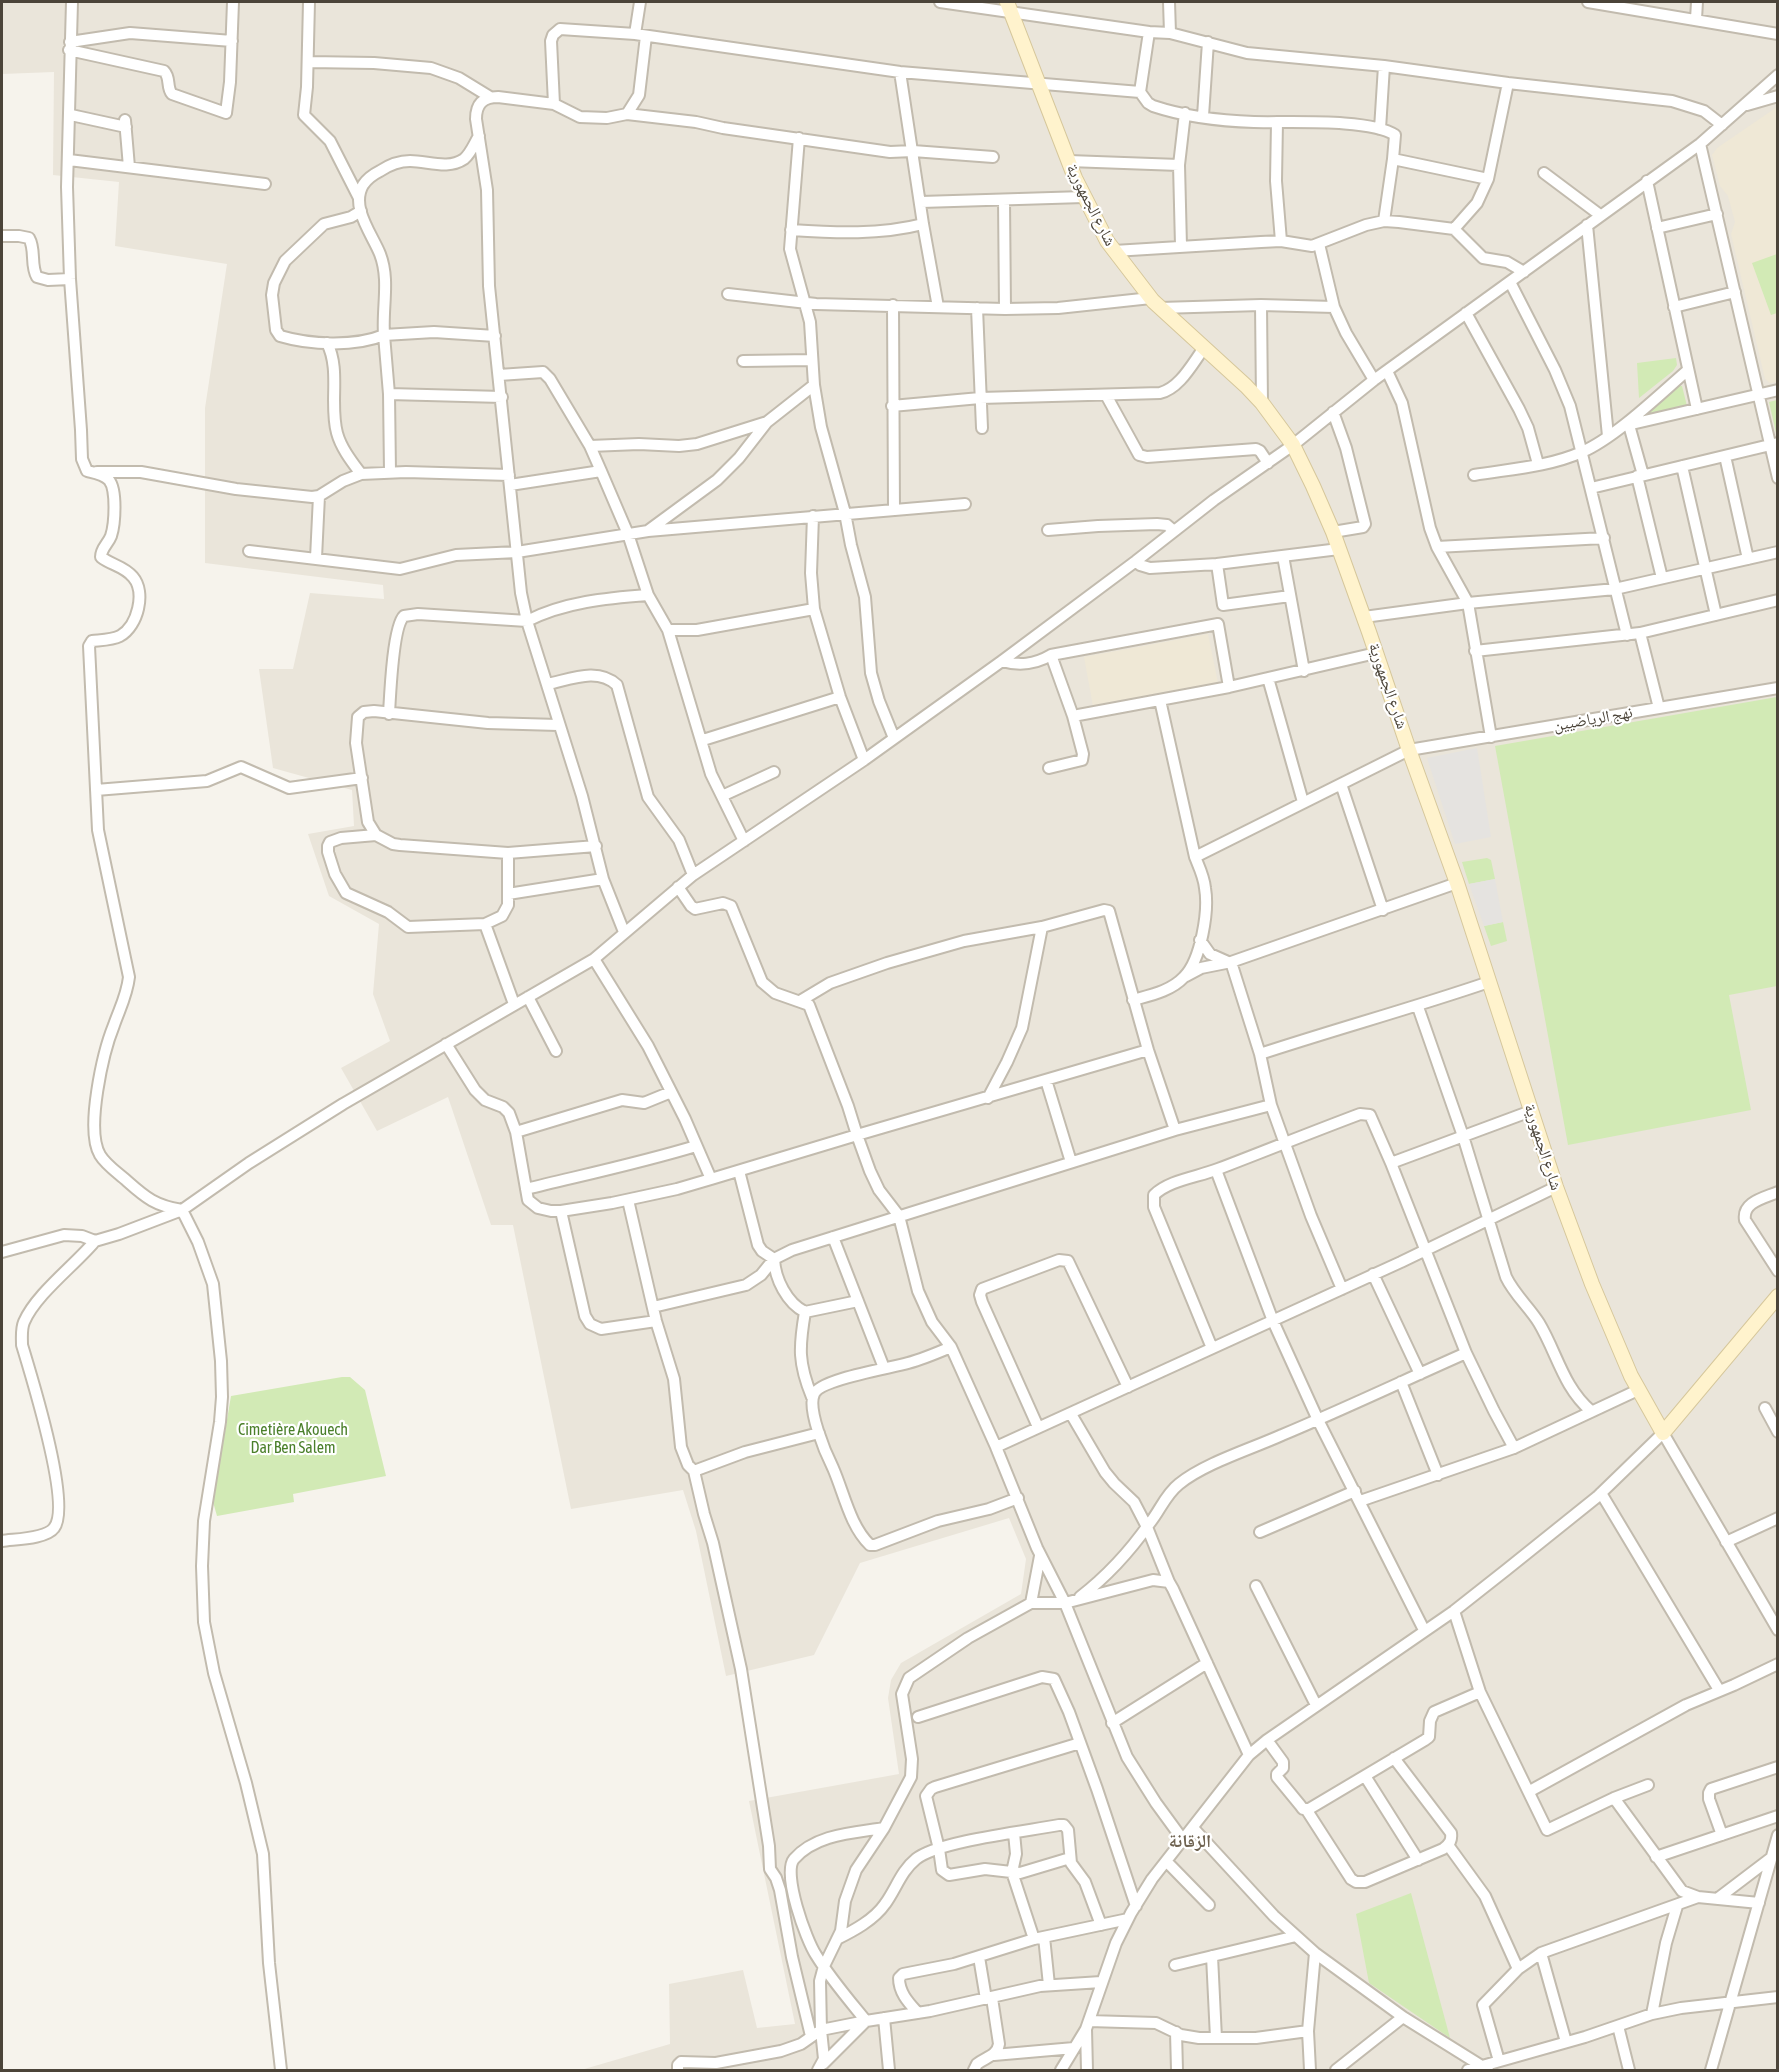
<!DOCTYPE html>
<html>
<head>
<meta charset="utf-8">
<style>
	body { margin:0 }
	#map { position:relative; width:1779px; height:2072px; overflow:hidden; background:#f6f3ec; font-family:"Asap Condensed",sans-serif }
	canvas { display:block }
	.frame { position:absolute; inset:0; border:3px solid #4b4439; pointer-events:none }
</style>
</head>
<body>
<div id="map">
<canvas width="1779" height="2072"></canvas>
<div class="frame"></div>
</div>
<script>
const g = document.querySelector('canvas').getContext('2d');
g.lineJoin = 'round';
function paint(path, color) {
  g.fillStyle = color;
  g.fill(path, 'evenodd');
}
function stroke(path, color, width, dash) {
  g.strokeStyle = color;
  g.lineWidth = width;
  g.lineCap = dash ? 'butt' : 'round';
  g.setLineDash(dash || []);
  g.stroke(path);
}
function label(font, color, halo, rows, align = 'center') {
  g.font = font + ' "Asap Condensed","Noto Naskh Arabic",sans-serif';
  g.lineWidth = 4.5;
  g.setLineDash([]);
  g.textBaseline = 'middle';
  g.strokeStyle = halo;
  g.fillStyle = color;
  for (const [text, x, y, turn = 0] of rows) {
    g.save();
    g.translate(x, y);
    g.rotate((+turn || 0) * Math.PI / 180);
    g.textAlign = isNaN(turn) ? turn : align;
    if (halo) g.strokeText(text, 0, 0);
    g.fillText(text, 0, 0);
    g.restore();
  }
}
paint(new Path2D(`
	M2,2H1777V2070H581L670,2044L669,1984L743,1970L757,2028L795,2024L749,1801L899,1774L888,1698L891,1680L901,1663L1021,1594L1026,1559L1009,1518L860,1563L814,1655L726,1676L696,1531L683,1490L571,1509L513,1225H491L448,1097L377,1131L341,1068L390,1041L373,994L379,924L329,896L308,834L354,826L352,790L273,768L259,669H293L310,593L384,599L383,585L205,563V408L227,264L115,246L119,182L53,175L54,72L2,74Z`), '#eae5da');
paint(new Path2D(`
	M1777,107V382L1770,383L1765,379L1731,234L1735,222L1728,196L1720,186L1712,155L1717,148Z
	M1208,634L1218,683L1093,706L1084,657Z`), '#efe8d6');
paint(new Path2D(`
	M1777,254V313L1771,315L1752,263Z
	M1676,358L1677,365L1673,371L1639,398L1637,363Z
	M1679,386H1682L1687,406L1648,416L1647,413Z
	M1777,400L1778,437H1777L1769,402Z
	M1777,697V986L1729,995L1751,1110L1568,1145L1495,746Z
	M1487,858L1491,860L1495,879L1469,884L1462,862Z
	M1503,922L1507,941L1491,946L1484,926Z
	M342,1377H350L365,1390L386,1476L293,1494L294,1502L217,1516L213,1502L231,1396Z
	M1411,1893L1450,2038L1369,1983L1356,1914Z`), '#d2eab5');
paint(new Path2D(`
	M1477,748L1491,837L1455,844L1427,758Z
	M1495,879L1503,922L1484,926L1469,884Z`), '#e5e3e0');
const street = new Path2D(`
	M72,2L67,187L70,279L81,430L82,459L87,471C95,473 103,474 109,480C117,490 115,524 111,536C108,544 101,548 101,557C111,565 124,566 133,577C146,592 138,626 120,636C112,640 101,640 92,641L89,646L98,830L129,977C127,995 120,1008 114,1025C103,1052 85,1130 100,1155C106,1165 118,1173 127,1181C146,1198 156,1206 182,1210L198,1242L213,1284L221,1361L222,1397L220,1422L204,1521L202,1566L204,1622L214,1673L246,1783L263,1854L269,1963L281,2070
	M309,2L307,87L304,115L330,141L359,198
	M940,2L1149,32L1170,33L1247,53L1384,66L1508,83L1672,101L1704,111L1722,125
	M1169,2L1170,33
	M1588,2L1778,34
	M1696,19L1697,2
	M635,34L640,2
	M70,42L130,33L232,41
	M69,50L164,71C171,78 166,87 172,94L226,113L230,82L233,2
	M309,62L374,63L431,68L459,78L490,97
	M900,72L923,224L938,307
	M1140,92L1148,103L1153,106C1183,116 1222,121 1254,122C1286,123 1370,118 1395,135L1393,159L1488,179L1508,83
	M554,104L551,41L553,35L560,29L635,34L900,72L1140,92L1149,32
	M1747,105L1778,96
	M627,114L639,95L646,36
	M71,115L126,127
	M1203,116L1208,42
	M125,120L129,167
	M1277,122L1276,181L1281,241
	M1380,129L1384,66
	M799,138L790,249L810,322L814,385L821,427L845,513L851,545L865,597L871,673L879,701L894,738
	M1700,144L1778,478
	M69,160L265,184
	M1069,161L1179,165
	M1544,173L1600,215
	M1647,181L1697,409
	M1004,200L1005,309
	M921,202L1084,197
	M361,211L351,217L324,224L285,261L274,283L272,295L276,330L280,336C310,345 355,347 384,335C382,307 390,280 380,254C372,234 350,207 363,185C367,179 374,174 380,171C389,165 399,161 410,161C428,161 448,170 464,159C471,153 474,144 479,136
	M1384,221L1393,159
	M1587,225L1608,436
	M1657,228L1717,214
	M1454,229L1477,203L1488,179
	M791,230C836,233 880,235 923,224
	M2,236H19L29,238C36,250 30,265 37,277L48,280L70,279
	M1319,244L1334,307
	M1181,246L1179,165L1185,113
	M1114,251L1261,242L1281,241L1312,246L1366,225L1384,221L1399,222L1454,229L1483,258L1507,262L1524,272
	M1510,282L1555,370L1570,406L1627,635
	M728,294L816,304L1005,309L1058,308L1151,298
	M893,305L894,510
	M1261,305L1262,403
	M1674,307L1735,292
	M977,308L982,428
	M1160,308L1261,305L1334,307L1346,333L1374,380
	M1466,313L1519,409L1528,428L1538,464
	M327,343C341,370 329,404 337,433C341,448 352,462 361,474
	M743,361L812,360
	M1387,371L1402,403L1430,528L1437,547L1468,603L1491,737
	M499,375L543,372L550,379L590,446L601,471L628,534L648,595L668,630L711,774L744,841
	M389,394L502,397
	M1106,395L1139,455L1147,457L1256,449L1260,451L1268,463
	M892,406L980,398L1160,393C1180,388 1192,364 1204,348
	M1629,425L1643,475
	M1623,426L1778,390
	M590,446L639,444L679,446L697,444L767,422L814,385
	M1725,456L1748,559
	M1682,466L1716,615
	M97,472H141L236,489L312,497L319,496L343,481L361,474L406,472L509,475
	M390,472L389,394L384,335L434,332L495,336
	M1474,475C1510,469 1548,467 1582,452C1616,437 1659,395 1688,370
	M1637,476L1662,578
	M510,485L601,471
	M1591,488L1778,443
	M813,516L811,573L814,609L840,697L864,760
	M649,530L717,480L739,458L767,422
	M1048,530L1098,526L1157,524L1167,525L1174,531
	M1333,532L1363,527L1365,524L1346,448L1333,412
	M1437,547L1604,538
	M249,551L400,569L456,555L517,552L648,531L965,504
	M1283,556L1304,671
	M316,558L319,496
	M1136,561L1140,565L1150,568L1217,564L1339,549
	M1217,564L1223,605L1290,596
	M1364,617L1468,603L1615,589L1778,552
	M668,630H697L814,609
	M1640,633L1659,708
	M1475,651L1640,633L1778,600
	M1002,661C1019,666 1034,665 1051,655
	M1268,678L1303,802
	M548,684C571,679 598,667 617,685L648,797L679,840L693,875
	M1229,687L1218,624L1051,655L1073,716L1229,687L1376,653
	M389,714C390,696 393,626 404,616L418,614L527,621C564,602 607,598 648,595
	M703,740L840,697
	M1049,768L1082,760L1083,754L1073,716
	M1341,784L1383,910
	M96,790L207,781L241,767L289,788L362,778
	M722,796L774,772
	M376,835L341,838L330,842L328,846V852L335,874L346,893L388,912L408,927L485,924
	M508,853L400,845L393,844L376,835L368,822L356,743L358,717L364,712L374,711L488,723L558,725
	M1195,857L1409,750L1778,688
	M508,894L603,879
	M624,932L603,879L582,796L527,621L521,593L489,286L487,190L476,119C476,104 483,97 498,97L554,104L580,117L607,118L627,114L696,122L723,128L890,152L913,151L993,157
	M1200,940L1210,954L1228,962
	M594,959L648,1046L685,1119L711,1179L857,1135L848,1106L809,1005L775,993L762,982L731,906L723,903L695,909L691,906L678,887
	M1186,976L1201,968L1231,962
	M528,997L556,1051
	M1133,1000C1151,995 1171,991 1184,977C1201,960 1209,911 1205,888C1204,877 1199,867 1195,857L1160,700
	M800,1001L830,983L887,963L964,941L1042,927L1104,910L1109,911L1148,1050L1175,1130
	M514,1004L485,924L502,916L508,905V853L596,846
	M1418,1007L1463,1136L1506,1277C1514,1294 1529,1307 1539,1323C1557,1353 1563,1387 1591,1411
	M446,1044L475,1090L485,1100L503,1107L509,1113L516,1132L528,1200L538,1208L551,1211H561L612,1203L677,1189L711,1179
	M1148,1050L857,1135L870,1171L879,1190L899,1216L918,1291L932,1322L951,1347L996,1447L1037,1548L1065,1603L1127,1757L1156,1803L1183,1840
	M1260,1054C1336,1029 1413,1008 1489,982
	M1046,1080L1071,1162
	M988,1098L1007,1062L1022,1028L1042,927
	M516,1132L622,1100L644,1103L671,1092
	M1391,1163L1531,1111
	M1216,1170L1273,1321L1318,1420L1424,1630
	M739,1171L758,1245L762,1251L774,1259C775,1279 787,1303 805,1312C799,1347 798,1363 812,1397
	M526,1189C583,1175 640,1163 696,1146
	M1778,1192C1764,1198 1742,1202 1745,1220L1778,1271
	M628,1200L656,1321L674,1379L681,1447L688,1465L694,1471L745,1452L819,1433
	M561,1211L585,1316L590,1324L601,1329L656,1321
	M833,1237L884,1368
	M2,1252L64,1235L82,1236L95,1241L119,1234L182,1210L249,1163L343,1104L594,959L693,875L864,760L1002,661L1136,561L1214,500L1293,445L1374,380L1700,144L1778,75
	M1373,1274L1420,1374
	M1342,1289L1311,1216L1271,1105L1260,1054L1231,962L1457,883
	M653,1307L746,1285L761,1275L774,1259L792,1250L1175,1130L1271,1105
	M805,1312L858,1301
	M951,1347C937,1353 923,1359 908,1363C891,1368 820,1379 814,1394C807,1409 825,1452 833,1468C844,1493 850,1526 870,1545H875L938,1521L989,1509L1018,1498
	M1212,1348L1154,1207V1195C1169,1180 1198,1177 1218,1169C1265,1151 1312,1132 1360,1114L1370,1115L1391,1163L1466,1353L1494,1411L1514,1448
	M1401,1382L1438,1475
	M1765,1408L1778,1432
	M1071,1414L1105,1472L1114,1483L1134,1502L1147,1527L1169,1582
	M1038,1427L982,1302L980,1295L982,1289L1059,1260L1068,1261L1128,1387
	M996,1447L1401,1262L1556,1187
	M694,1471L704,1514L713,1543L741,1669L769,1846L770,1869L776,1878L780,1890L792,1957L811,2036
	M1601,1493L1719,1690
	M1360,1501L1514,1448L1638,1390
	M1260,1532L1355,1491
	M2,1541C14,1539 46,1539 54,1528C72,1506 31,1375 22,1345C22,1337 21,1329 24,1322C36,1294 75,1265 95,1241
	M1726,1542L1778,1518
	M1256,1586L1316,1705
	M1080,1597C1106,1577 1130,1551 1149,1524C1160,1511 1165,1495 1179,1484C1205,1463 1251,1449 1282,1435C1344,1409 1405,1380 1466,1353
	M1031,1603L1040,1556
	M1454,1611L1480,1692L1547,1830L1614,1798L1648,1785
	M918,1717L1042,1677L1054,1679L1069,1712L1097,1789L1136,1906
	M1112,1723L1207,1663
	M1267,1740L1283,1762V1768L1277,1774V1777L1300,1805L1303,1809H1309L1425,1740L1429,1737L1430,1721L1434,1712L1480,1692
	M1365,1776L1418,1860
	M1530,1791L1686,1705L1734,1685L1778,1664
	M1614,1798L1682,1891L1698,1897L1759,1903
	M1306,1809L1351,1879L1356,1882H1365L1443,1849C1450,1844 1452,1840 1451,1833L1394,1758
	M1193,1828L1274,1916L1315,1953L1403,2017L1488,2070
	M1014,1833L1016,1854L1012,1872L1034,1939
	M1722,1835L1709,1799V1793L1711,1789L1778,1767
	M1448,1845L1485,1896L1518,1969
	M1656,1857L1778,1816
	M1070,1858L1020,1873L985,1869L949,1875L942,1870L939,1849L926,1796L931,1789L935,1787L1080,1743
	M1166,1861L1209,1905
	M1717,1899L1771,1858
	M1044,1937L1049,1985
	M837,1939C853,1931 874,1920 885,1904C896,1889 901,1871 916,1859C938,1841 1028,1831 1059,1825H1064L1068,1830L1071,1863L1085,1882L1101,1925
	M1541,1953L1566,2042
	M1212,1956L1216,2038
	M979,1957L986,1999
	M1175,1965L1296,1936
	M918,2013C909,2003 899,1993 899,1978L903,1974L954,1964L1034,1939L1128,1919
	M1652,2014L1666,1943L1677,1906
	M884,2018L889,2070
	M866,2021C849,2000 830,1978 816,1955C806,1940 782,1873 794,1859C816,1834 853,1833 884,1828
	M1089,2021L1156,2023L1181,2035L1199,2038H1256L1308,2031
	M1618,2026L1629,2070
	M1086,2029L1087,2070
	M1176,2032L1177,2070
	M994,2055L1074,2048
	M1499,2061L1483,2005L1518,1969L1541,1953L1698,1897
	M823,2064L866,2021L930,2011L1040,1986L1101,1982
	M678,2070V2065L681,2062L716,2063L781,2051L801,2044L821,2030L866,2021
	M818,2070L824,2059L821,2030L820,1981L824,1966L841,1931L845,1901L856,1870L884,1828L911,1777L912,1759L902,1694L909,1678L968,1638L1031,1603H1065L1153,1580L1169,1582L1173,1589L1249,1755
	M974,2070L977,2064C986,2057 997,2056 999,2044L992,1998
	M1061,2070L1086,2029L1116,1943L1131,1913L1152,1879L1249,1755L1267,1740L1454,1611L1506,1570L1597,1497L1663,1433L1778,1630
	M1310,2070L1308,2031L1315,1953
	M1336,2070L1403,2017
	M1468,2070L1585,2037L1652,2014L1681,2008L1778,1997
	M1711,2070L1778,1835`);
const secondary = new Path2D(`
	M1007,2L1075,178L1107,241L1153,301L1246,386L1262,403L1293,445L1313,486L1333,532L1369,632L1409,750L1457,883L1556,1187L1592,1284L1631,1376L1663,1433L1778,1296`);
stroke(street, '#c2bbae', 14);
stroke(secondary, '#d6c79b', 16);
stroke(street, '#fff', 10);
stroke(secondary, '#fff3cd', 14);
label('16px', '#4b4439', '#fff', [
	["شارع الجمهورية",1091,205,63],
	["شارع الجمهورية",1388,686,71],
	["نهج الرياضيين",1593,719,-10],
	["شارع الجمهورية",1543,1147,72]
]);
label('16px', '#4a7f2a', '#fff', [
	["Cimetière Akouech",293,1430],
	["Dar Ben Salem",293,1448]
]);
label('bold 18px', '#6e6250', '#fff', [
	["الزقانة",1190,1841]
]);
</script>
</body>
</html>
